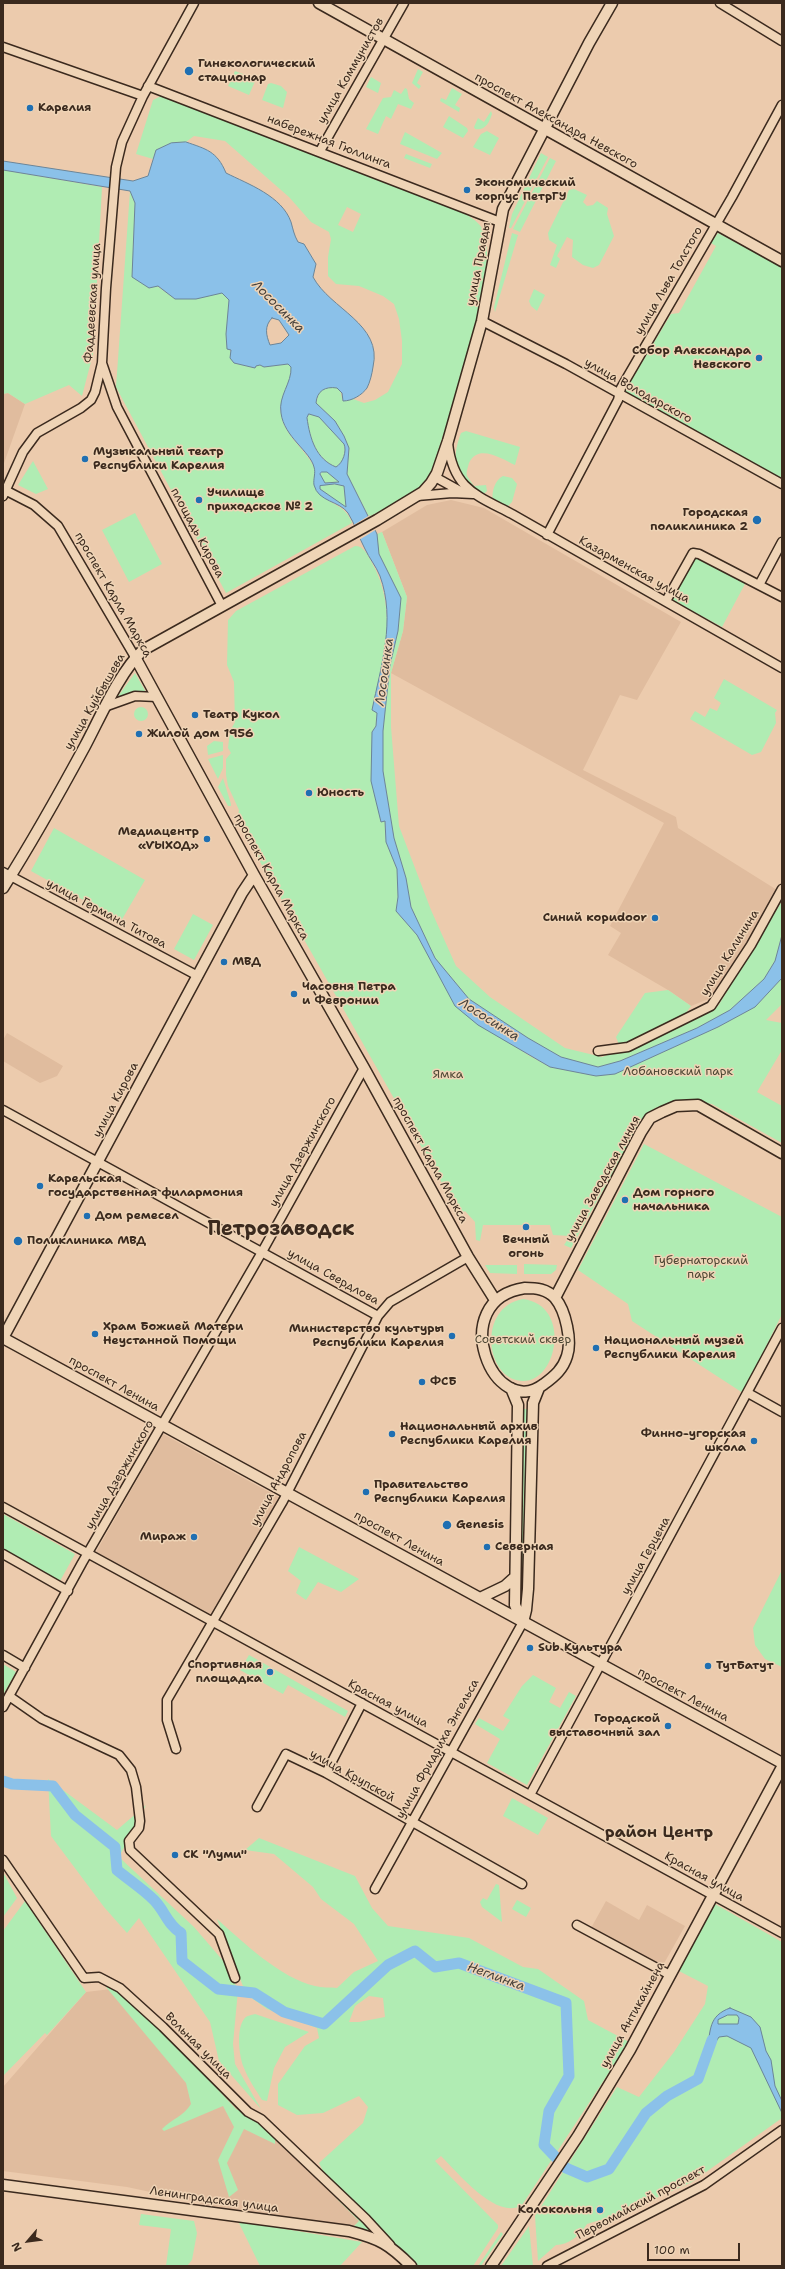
<!DOCTYPE html>
<html>
<head>
<meta charset="utf-8">
<style>
	body { margin:0 }
	#map { position:relative; width:785px; height:2269px; overflow:hidden; background:#eccbad; font-family:"Shantell Sans",sans-serif }
	canvas { display:block }
	.frame { position:absolute; inset:0; border:4px solid #3b2a1e; pointer-events:none }
	.north { position:absolute; left:8px; top:2221px; width:40px; height:40px; -webkit-text-stroke:3px #efd4b6; paint-order:stroke; rotate:242deg; font-size:11px; font-weight:700; line-height:16px; text-align:center; color:#3b2a1e }
	.north::after { content:''; display:block; margin:auto; width:14px; height:18px; background:#3b2a1e; clip-path:polygon(50% 0,100% 100%,50% 72%,0 100%) }
	.scale { position:absolute; left:647px; top:2243px; width:93px; height:18px; box-sizing:border-box; border:2px solid #3b2a1e; border-top:0; padding-left:5px; font-size:12px; line-height:14px; white-space:nowrap; color:#3b2a1e; -webkit-text-stroke:3px #efd4b6; paint-order:stroke }
</style>
</head>
<body>
<div id="map">
<canvas width="785" height="2269"></canvas>
<div class="frame"></div>
<div class="north">N</div>
<div class="scale">100 m</div>
</div>
<script>
const g = document.querySelector('canvas').getContext('2d');
g.lineJoin = 'round';
function paint(path, color) {
  g.fillStyle = color;
  g.fill(path, 'evenodd');
}
function stroke(path, color, width, dash) {
  g.strokeStyle = color;
  g.lineWidth = width;
  g.lineCap = dash ? 'butt' : 'round';
  g.setLineDash(dash || []);
  g.stroke(path);
}
function label(font, color, halo, rows, align = 'center') {
  g.font = font + ' "Shantell Sans",sans-serif';
  g.lineWidth = 3;
  g.setLineDash([]);
  g.textBaseline = 'middle';
  g.strokeStyle = halo;
  g.fillStyle = color;
  for (const [text, x, y, turn = 0] of rows) {
    g.save();
    g.translate(x, y);
    g.rotate((+turn || 0) * Math.PI / 180);
    g.textAlign = isNaN(turn) ? turn : align;
    if (halo) g.strokeText(text, 0, 0);
    g.fillText(text, 0, 0);
    g.restore();
  }
}
paint(new Path2D(`
	M8,393L25,404L3,466V394Z
	M451,500L484,508L681,622L637,700L620,695L583,770L676,817L678,828L777,890L746,946L711,998L691,1006L668,990L608,955L621,933L610,926L664,823L391,673L403,631L407,597L382,532L427,505Z
	M7,1033L63,1066L57,1076L40,1083L3,1061V1040Z
	M163,1434L280,1498L210,1615L96,1552Z
	M606,1901L639,1920L647,1905L685,1926L662,1967L591,1928Z
	M120,1988L337,2199L360,2221L352,2228L210,2208L197,2202L127,2187L3,2171V2087L86,1992Z`), '#e0bc9e');
paint(new Path2D(`
	M418,69L423,72L417,83L421,86L419,89L412,83Z
	M235,71L256,79L249,95L228,86Z
	M371,77L381,83L378,93L366,87Z
	M271,83L281,86L287,92L283,108L262,100L268,84Z
	M405,88L407,89L409,99L414,103L411,109L398,104L391,119L386,116L378,134L366,129L383,98L391,97L394,90L401,94Z
	M452,88L462,94L455,105L460,108L459,112L440,101L441,98L446,100Z
	M163,95L461,211C467,215 478,221 482,228C505,263 444,430 431,474L426,484L418,490L369,517L347,474L349,448L344,436L335,421L316,403L319,392C325,388 335,383 340,391C342,394 341,397 343,401L353,399L364,403L375,400L388,392L402,364V341L399,319L394,304L383,296L359,286L336,284L328,276V257L331,239L329,232L311,222L289,197L225,141L194,136L186,142L171,143L156,150L153,159L136,154L153,100ZM347,207L361,214L353,232L338,225Z
	M491,111L492,114C489,123 485,131 475,129L474,127L478,118L484,122Z
	M449,116L467,128L468,131L463,138L443,127Z
	M487,131L499,138L490,155L473,147L481,134Z
	M405,132L442,153L437,159L400,144Z
	M541,153L548,157L511,228H509L512,214Z
	M406,154L432,164L430,168L404,158Z
	M550,158L556,161L520,232L513,229Z
	M3,170L102,187L93,354L82,396L69,385L25,404L8,393L3,394Z
	M574,189L587,195L583,202L587,206L593,205L597,201L608,208L607,214L614,236L599,265L593,268L583,265L572,257L573,240L567,237L557,256L560,259L556,268L550,265L557,245L549,240L548,233L569,190Z
	M130,191L135,203L132,277L157,286L175,299H196L222,292L229,300L226,334L227,349L230,350L234,363L254,368L256,366L260,365L264,367L288,364L291,367C292,383 278,397 281,414C284,435 303,447 313,465C318,473 312,483 318,491C329,506 345,503 352,523L226,593L116,387Z
	M512,233L518,235L495,312L494,307Z
	M718,233L782,267V479L625,394V391L671,314L679,313L716,246L711,243Z
	M534,289L545,295L537,311L531,306L529,301Z
	M309,414L319,417L344,444C347,451 343,463 336,467C316,458 310,439 307,418Z
	M466,431L520,447L515,465C502,459 478,443 469,463C468,467 466,472 467,476L474,486L486,485L487,491L484,494C455,479 450,462 461,433Z
	M33,461L48,489L36,494L18,485Z
	M322,472H327L339,482L325,483L320,474Z
	M503,476L512,478L517,484L512,502L507,507L493,501C491,492 495,480 503,476Z
	M335,484L344,486L346,508L320,489V486Z
	M135,513L162,564L129,582L102,530Z
	M382,532L407,597L403,631L391,673V727L399,826L431,910L456,966L490,997L565,1048L602,1057L621,1050L616,1037L645,993L668,990L691,1006L675,1028L718,1006L782,901V935L775,961L764,979L730,1010L697,1028L620,1061L598,1067L561,1057L528,1038L469,999L435,958L411,907L406,878L394,838L383,771V731L390,665L398,631L401,598L379,554L377,534Z
	M355,546C364,546 367,554 371,561C401,612 381,671 376,726L372,732L381,822L385,821L386,842L397,869L398,897L396,911L417,935L455,1005L528,1055L550,1067L596,1076L615,1074L718,1027L755,1007L782,978V1004L766,1020L782,1023V1050L757,1092L782,1106V1143L712,1104L681,1100L655,1108L634,1134L571,1248L564,1245L570,1236L553,1235L550,1225H483L480,1241L476,1240L475,1222L465,1211L460,1215L237,821L239,810L228,786L226,775V759L231,753L228,748L230,731L235,722L234,682L227,665L228,620L236,611Z
	M700,558L746,582L722,627L670,599L694,559Z
	M135,673L147,694H128L116,699Z
	M724,679L777,710L775,713L776,723L761,752L752,755L690,719L695,711L705,717L710,708L717,711L721,703L714,698Z
	M134 714a7 7 0 1 1 14 0a7 7 0 1 1-14 0Z
	M214,741L223,742V751L208,755L207,746Z
	M223,755V768L218,779L208,759Z
	M223,778L231,804V806H228L218,787Z
	M54,828L145,880L121,921L31,871Z
	M193,914L213,925L194,960L174,949Z
	M644,1144L782,1217V1314L743,1393L632,1321L628,1304L578,1270Z
	M524,1264L557,1265L556,1270L551,1274H524Z
	M485,1265H517V1274L490,1273Z
	M523,1299C572,1305 558,1383 522,1381C485,1379 477,1307 523,1299Z
	M522,1409H528L526,1582L522,1586L519,1582Z
	M3,1514L75,1554L60,1581L3,1549Z
	M299,1547L359,1579L341,1592L318,1582L306,1600L296,1593L301,1581L288,1571Z
	M782,1570V1667L765,1659L755,1645L753,1628Z
	M249,1655L348,1711L345,1717L288,1685L283,1694L240,1670Z
	M3,1664L16,1672L3,1695Z
	M533,1675L556,1688L549,1702L560,1708L569,1692L576,1696L527,1785L487,1763L500,1739L475,1724L479,1718L503,1731L510,1720L503,1716L522,1686Z
	M48,1779L117,1830L146,1805L119,1857L194,1927L225,1963L238,1990L233,2044L235,2064L261,2109L219,2061L210,2022L139,1918L127,1933L104,1907L51,1836Z
	M512,1798L548,1818L538,1835L503,1816Z
	M259,1838L355,1876L372,1908L388,1926L469,1938L523,1967L538,1969L584,2001L588,2020L629,2042L522,2205C497,2221 458,2173 441,2156L435,2161L498,2225V2228L473,2266H416C394,2243 384,2233 352,2228L359,2221L337,2199L319,2163L363,2123L368,2107L359,2096L323,2113L297,2115L278,2105V2084L305,2046L319,2038L317,2028L267,2009L246,1994L217,1919C243,1942 280,1978 315,1986C322,1988 330,1987 337,1988L354,1972L378,1961L354,1924L321,1899L313,1887L274,1854L245,1850ZM369,1996L383,1998L385,2017L359,2022H349L355,2006Z
	M3,1872L17,1898L3,1917Z
	M496,1884L499,1885L502,1922L482,1907L480,1902L483,1898L487,1900Z
	M517,1900L531,1908L526,1917L512,1909Z
	M25,1901L86,1992L47,2035L45,2033L3,2076V1931Z
	M715,1904L782,1942V2118L692,2182L605,2221L600,2220L587,2224C580,2235 569,2245 556,2245L538,2261L535,2216L617,2087L639,2097L674,2052L705,2004L708,1986L679,1971Z
	M109,1985L140,2010L188,2057L236,2109L260,2119L275,2134V2144L244,2129L227,2163L238,2190L229,2197L218,2160L234,2127L223,2106L164,2131L162,2129C172,2119 184,2116 191,2104L186,2083L106,1987Z
	M255,2014L309,2032L285,2047L274,2068L267,2101L262,2100C256,2090 248,2079 244,2068C239,2056 236,2030 244,2019C246,2016 251,2015 255,2014Z
	M141,2214L194,2221L197,2233L192,2260L187,2266H166L171,2229L139,2225Z
	M238,2221L362,2242L340,2266H260Z
	M529,2226L533,2266H501Z
	M501,2232L503,2234L481,2266H478Z`), '#b0ecb3');
const water = new Path2D(`
	M186,142C206,149 217,151 226,173C248,184 282,196 291,222C293,229 294,235 298,242L304,244L316,264L313,277C330,309 383,324 373,367C372,374 370,382 367,388C362,395 352,401 343,401L342,393L337,388C325,386 317,391 316,403L335,421L344,436L349,448L347,474L377,534L379,554L401,598L398,631L390,665L383,731V771L394,838L406,878L411,907L435,958L469,999L528,1038L561,1057L598,1067L620,1061L697,1028L730,1010L764,979L775,961L782,935V978L755,1007L718,1027L615,1074L596,1076L550,1067L478,1025L455,1006L417,935L396,911L398,897L397,869L386,842L385,821L381,822L371,781L372,732L376,726L377,713L372,710C381,666 396,620 380,576C376,566 369,558 365,549C359,538 355,524 348,513C340,501 318,502 314,485C313,479 316,473 314,467C310,451 284,437 281,413C278,396 292,383 291,367L288,364L264,367L260,365L256,366L255,368L234,363L230,358L231,350L227,349L226,334L229,300L222,293L196,299H175L158,286L149,288L132,277L135,203L130,191L3,170V161L133,181L148,176L156,150L171,143ZM272,318L279,320L289,335L281,343L270,345C266,335 264,326 272,318ZM309,414L319,417L344,444C347,451 343,463 336,467C316,459 310,439 307,418ZM322,472H327L339,482L325,483L320,474ZM335,484L344,486L346,507L320,489V486Z
	M730,2008L751,2017L760,2027L766,2051L771,2060L775,2086L782,2101V2113L751,2048L727,2036L719,2037L708,2054L707,2050C711,2030 708,2016 730,2008ZM728,2015H737L739,2018L738,2024H718V2020Z`);
paint(water, '#8bc1e9');
stroke(water, '#6b8598', 1);
paint(new Path2D(`
	M370,515L377,529L359,540L352,526Z`), '#eccbad');
stroke(new Path2D(`
	M3,1781L12,1784L53,1786L75,1815L115,1847L117,1870C129,1880 143,1889 154,1900C165,1911 167,1924 181,1933L182,1961L218,1989L254,1993L284,2012L324,2024L388,1965L415,1951L435,1967L459,1963L566,2003L569,2076L549,2111L544,2145L566,2168L587,2177L609,2169L646,2113L667,2096L698,2079L712,2040`), '#8bc1e9', 11);
const minor = new Path2D(`
	M720,3L782,41
	M3,47L143,96
	M148,86L500,222
	M320,151L404,3
	M482,321L566,364L782,484
	M102,363L117,407L222,606
	M448,443C453,489 476,495 512,514L782,668
	M435,477L462,492
	M3,489L34,505L58,526L135,657
	M3,496L23,452L37,433L81,408L91,400L95,392L102,363L106,288L116,167L122,142L143,96L194,3
	M417,496L452,493L473,494
	M547,535L618,400L621,388L732,197L782,105
	M759,585L782,542
	M666,601L693,553L699,554L782,597
	M107,706L135,696L157,697
	M3,872L198,976
	M598,1051L628,1047L711,1006L751,945L782,889
	M3,1110L378,1316
	M748,1393L782,1412
	M3,1507L782,1933
	M3,1554L68,1591
	M3,1655L25,1668
	M9,1696L42,1719L119,1755L131,1770L136,1787L140,1821L139,1828L129,1841L130,1850L219,1934L235,1978
	M3,1707L82,1563L262,1252L364,1068
	M176,1749L167,1720V1700L283,1501L378,1316L390,1302L468,1257
	M326,1773L362,1703
	M530,1795L782,1328
	M257,1807L286,1754L326,1773L522,1884
	M3,1860L84,1978L99,1977L120,1988L163,2027L248,2112L261,2119L366,2219L390,2245
	M375,1889L523,1622
	M577,1925L670,1975
	M547,2266L704,2185L782,2130`);
const major = new Path2D(`
	M319,3L782,261
	M135,657L254,875L364,1068L468,1257L495,1300
	M3,888C32,842 59,794 85,746C101,716 119,673 143,650L377,520L423,492L431,483L437,473L448,441L482,321L503,209L589,43L612,3
	M525,1288C536,1288 547,1289 555,1298C566,1311 572,1341 567,1356C563,1369 555,1376 544,1384C494,1423 444,1300 525,1288Z
	M555,1298L641,1132L650,1118L662,1112L676,1106L698,1105L782,1153
	M3,1338L782,1763
	M3,1338L242,893L254,875
	M511,1388L518,1405L515,1605L522,1621
	M480,1598L505,1586L515,1577
	M523,1622L526,1610L528,1589L533,1403L539,1388
	M3,2185L349,2231C380,2239 389,2244 411,2266
	M491,2266L578,2136L630,2050L782,1767`);
stroke(minor, '#3b2a1e', 11);
stroke(major, '#3b2a1e', 13);
stroke(minor, '#efd4b6', 8);
stroke(major, '#efd4b6', 10);
for (const [x, y, r, color] of [
	[189,71,5,"#1f6fb2"],
	[30,108,4,"#1f6fb2"],
	[467,190,4,"#1f6fb2"],
	[759,358,4,"#1f6fb2"],
	[85,459,4,"#1f6fb2"],
	[199,500,4,"#1f6fb2"],
	[757,520,5,"#1f6fb2"],
	[195,715,4,"#1f6fb2"],
	[139,734,4,"#1f6fb2"],
	[309,793,4,"#1f6fb2"],
	[207,839,4,"#1f6fb2"],
	[655,918,4,"#1f6fb2"],
	[224,962,4,"#1f6fb2"],
	[294,994,4,"#1f6fb2"],
	[40,1186,4,"#1f6fb2"],
	[625,1200,4,"#1f6fb2"],
	[87,1216,4,"#1f6fb2"],
	[526,1227,4,"#1f6fb2"],
	[18,1241,5,"#1f6fb2"],
	[95,1334,4,"#1f6fb2"],
	[452,1336,4,"#1f6fb2"],
	[596,1348,4,"#1f6fb2"],
	[422,1382,4,"#1f6fb2"],
	[392,1434,4,"#1f6fb2"],
	[754,1441,4,"#1f6fb2"],
	[366,1492,4,"#1f6fb2"],
	[447,1525,5,"#1f6fb2"],
	[194,1537,4,"#1f6fb2"],
	[487,1547,4,"#1f6fb2"],
	[530,1648,4,"#1f6fb2"],
	[708,1666,4,"#1f6fb2"],
	[270,1672,4,"#1f6fb2"],
	[668,1726,4,"#1f6fb2"],
	[175,1855,4,"#1f6fb2"],
	[600,2210,4,"#1f6fb2"]
]) {
  const dot = new Path2D();
  dot.arc(x, y, r, 0, 2 * Math.PI);
  g.fillStyle = color;
  g.fill(dot);
  stroke(dot, '#efd4b6', 1.5);
}
label('bold 12px', '#3b2a1e', '#efd4b6', [
	["Гинекологический",198,64],
	["стационар",198,78],
	["Карелия",38,108],
	["Экономический",475,183],
	["корпус ПетрГУ",475,197],
	["Собор Александра",751,351,"right"],
	["Невского",751,365,"right"],
	["Музыкальный театр",93,452],
	["Республики Карелия",93,466],
	["Училище",207,493],
	["приходское № 2",207,507],
	["Городская",748,513,"right"],
	["поликлиника 2",748,527,"right"],
	["Театр Кукол",203,715],
	["Жилой дом 1956",147,734],
	["Юность",317,793],
	["Медиацентр",199,832,"right"],
	["«ѴЫХОД»",199,846,"right"],
	["Синий кориdoor",647,918,"right"],
	["МВД",232,962],
	["Часовня Петра",302,987],
	["и Февронии",302,1001],
	["Карельская",48,1179],
	["государственная филармония",48,1193],
	["Дом горного",633,1193],
	["начальника",633,1207],
	["Дом ремесел",95,1216],
	["Вечный",526,1240,"center"],
	["огонь",526,1254,"center"],
	["Поликлиника МВД",27,1241],
	["Храм Божией Матери",103,1327],
	["Неустанной Помощи",103,1341],
	["Министерство культуры",444,1329,"right"],
	["Республики Карелия",444,1343,"right"],
	["Национальный музей",604,1341],
	["Республики Карелия",604,1355],
	["ФСБ",430,1382],
	["Национальный архив",400,1427],
	["Республики Карелия",400,1441],
	["Финно-угорская",746,1434,"right"],
	["школа",746,1448,"right"],
	["Правительство",374,1485],
	["Республики Карелия",374,1499],
	["Genesis",456,1525],
	["Мираж",186,1537,"right"],
	["Северная",495,1547],
	["Sub Культура",538,1648],
	["Спортивная",262,1665,"right"],
	["площадка",262,1679,"right"],
	["ТутБатут",716,1666],
	["Городской",660,1719,"right"],
	["выставочный зал",660,1733,"right"],
	["СК \"Луми\"",183,1855],
	["Колокольня",592,2210,"right"]
], 'left');
label('12px', '#3b2a1e', '#efd4b6', [
	["улица Коммунистов",351,71,-60],
	["проспект Александра Невского",556,121,29],
	["набережная Гюллинга",329,142,21],
	["улица Правды",479,264,-79],
	["улица Льва Толстого",669,281,-60],
	["Фаддеевская улица",93,303,-86],
	["улица Володарского",638,391,29],
	["площадь Кирова",197,533,62],
	["Казарменская улица",634,570,29],
	["проспект Карла Маркса",113,595,60],
	["улица Куйбышева",95,702,-60],
	["проспект Карла Маркса",271,877,61],
	["улица Германа Титова",106,914,28],
	["улица Калинина",730,953,-58],
	["улица Кирова",116,1100,-62],
	["улица Дзержинского",303,1152,-61],
	["проспект Карла Маркса",430,1160,61],
	["улица Заводская линия",603,1179,-61],
	["улица Свердлова",333,1277,29],
	["проспект Ленина",114,1384,29],
	["улица Дзержинского",120,1475,-60],
	["улица Андропова",279,1479,-62],
	["проспект Ленина",399,1539,29],
	["улица Герцена",646,1556,-61],
	["проспект Ленина",683,1695,28],
	["Красная улица",388,1704,28],
	["улица Фридриха Энгельса",438,1749,-61],
	["улица Крупской",352,1776,29],
	["Красная улица",704,1877,29],
	["улица Антикайнена",633,2015,-61],
	["Вольная улица",198,2046,45],
	["Ленинградская улица",214,2200,8],
	["Первомайский проспект",641,2203,-28]
]);
label('12px', '#4d4734', '#efd4b6', [
	["Лобановский парк",678,1072],
	["Ямка",448,1075],
	["Губернаторский",701,1261],
	["парк",701,1275],
	["Советский сквер",523,1340]
]);
label('italic 13px', '#47413c', '#efd4b6', [
	["Лососинка",278,307,45],
	["Лососинка",385,672,-82],
	["Лососинка",489,1020,32],
	["Неглинка",496,1977,20]
]);
label('bold 16px', '#3b2a1e', '#efd4b6', [
	["район Центр",659,1833]
]);
label('bold 20px', '#3b2a1e', '#efd4b6', [
	["Петрозаводск",281,1230]
]);
</script>
</body>
</html>
